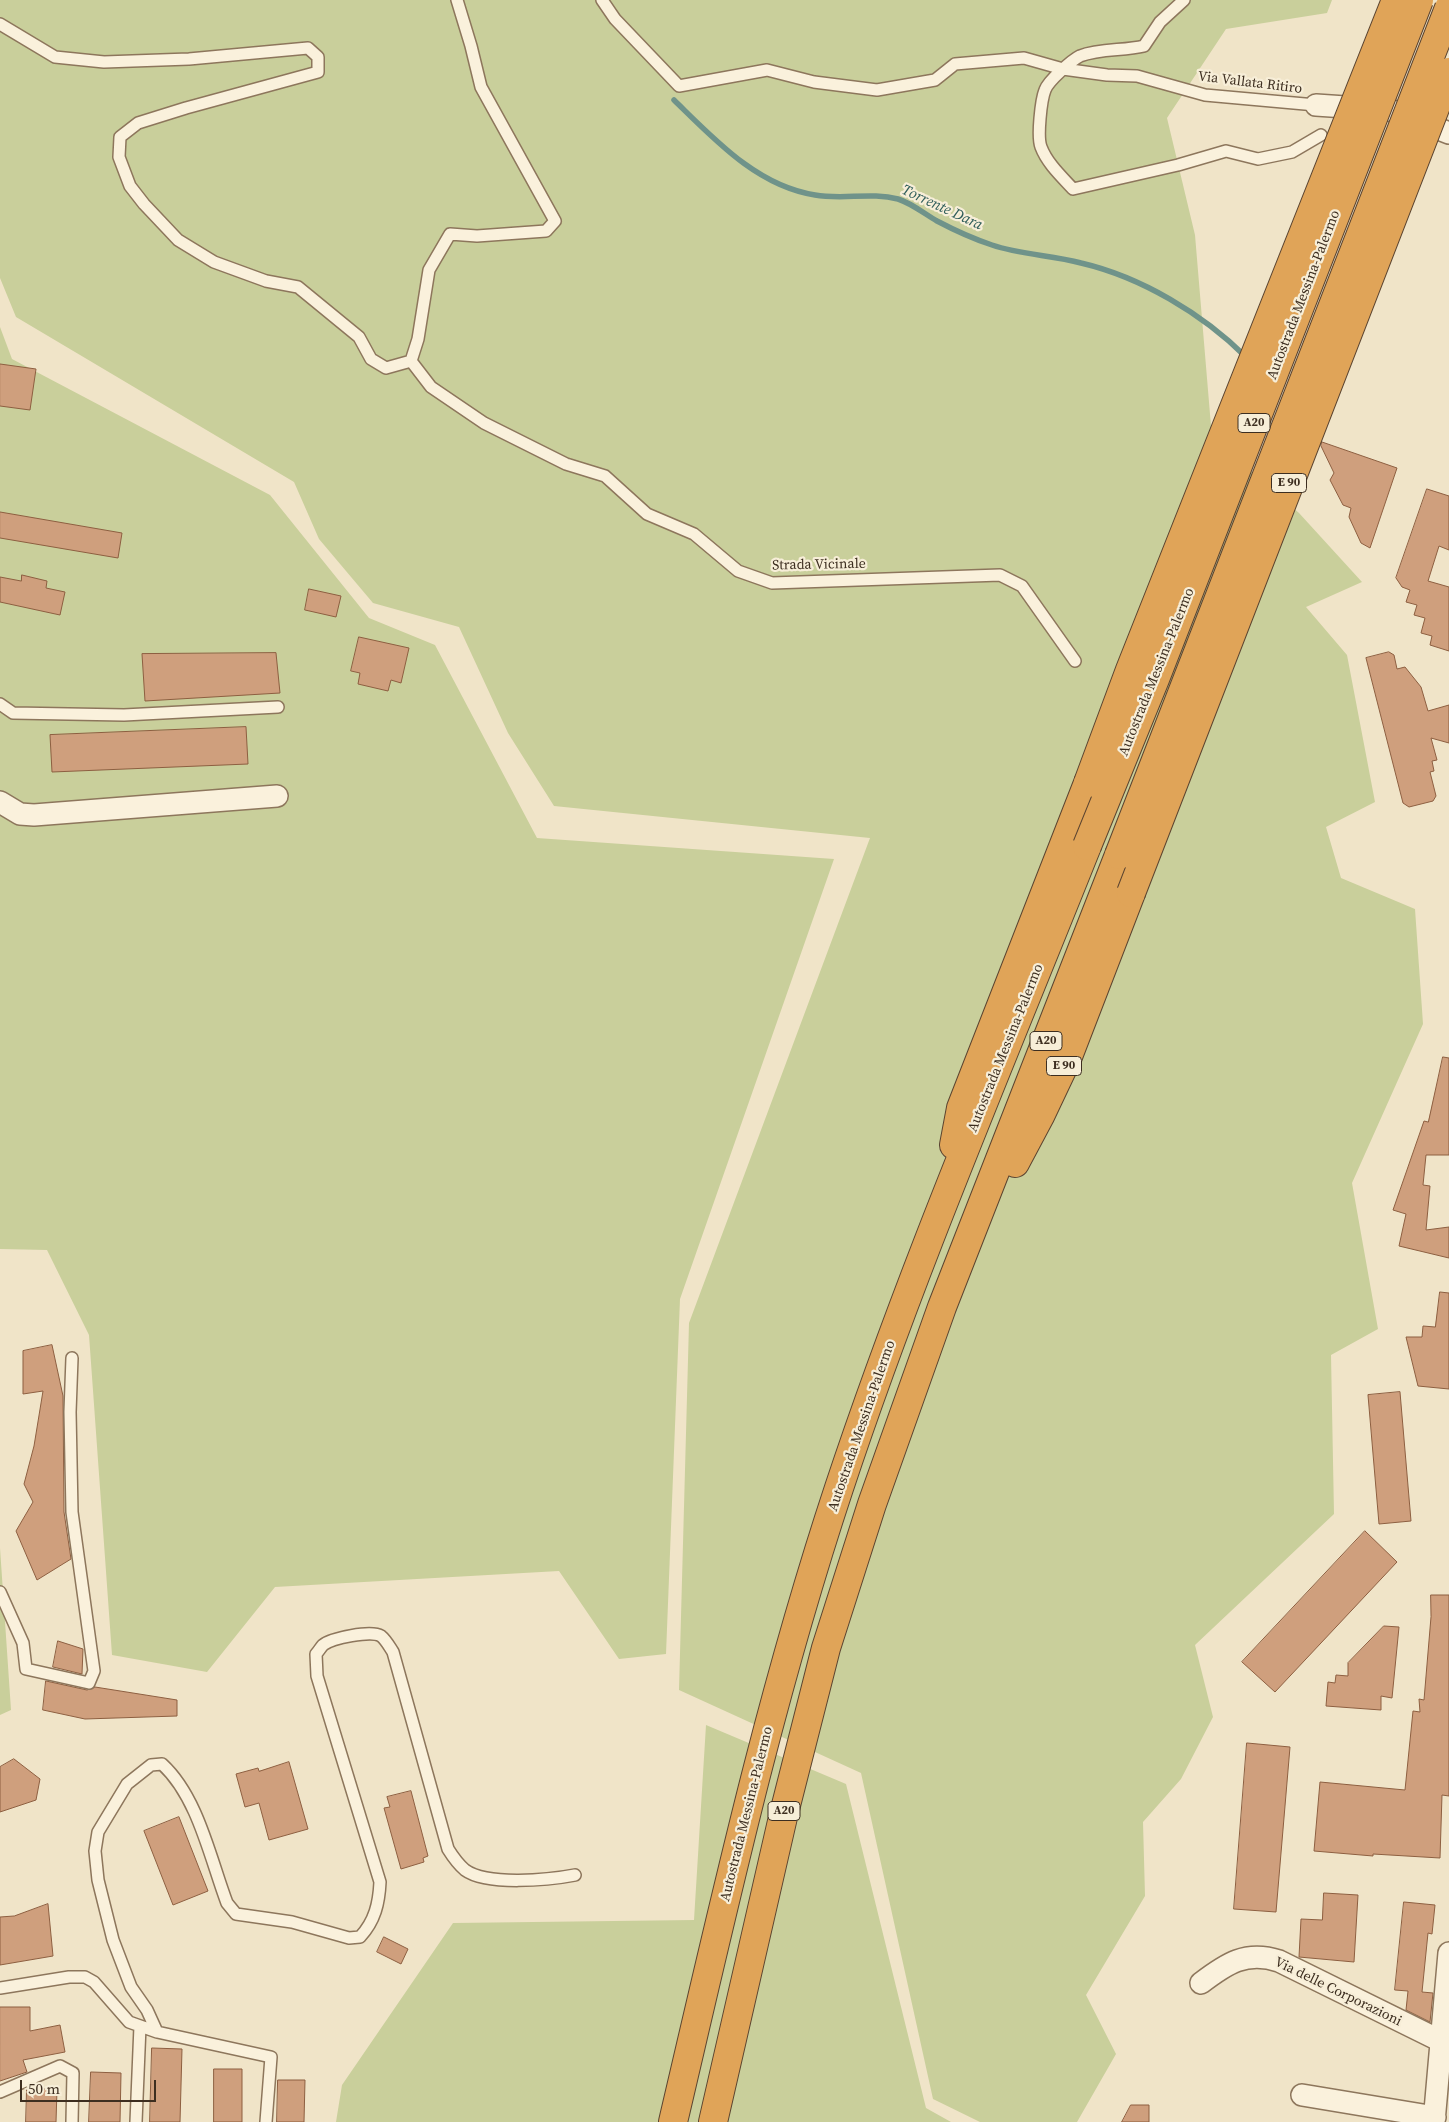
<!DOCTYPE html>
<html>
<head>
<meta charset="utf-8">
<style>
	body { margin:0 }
	#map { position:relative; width:1449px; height:2122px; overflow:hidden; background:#f0e4c8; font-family:"Source Serif 4",serif }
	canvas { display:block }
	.scale { position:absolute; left:20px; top:2080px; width:136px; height:22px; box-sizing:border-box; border:2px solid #3d2e20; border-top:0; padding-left:6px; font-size:15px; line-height:18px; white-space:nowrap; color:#3d2e20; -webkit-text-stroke:4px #f7eed8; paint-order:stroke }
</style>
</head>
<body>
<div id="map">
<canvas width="1449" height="2122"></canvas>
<div class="scale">50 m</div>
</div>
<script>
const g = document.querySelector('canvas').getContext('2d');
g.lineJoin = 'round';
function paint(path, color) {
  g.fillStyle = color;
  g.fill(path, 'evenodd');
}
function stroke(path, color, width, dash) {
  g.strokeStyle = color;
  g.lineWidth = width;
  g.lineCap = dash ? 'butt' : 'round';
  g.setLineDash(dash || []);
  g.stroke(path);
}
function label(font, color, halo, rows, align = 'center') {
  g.font = font + ' "Source Serif 4",serif';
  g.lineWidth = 4.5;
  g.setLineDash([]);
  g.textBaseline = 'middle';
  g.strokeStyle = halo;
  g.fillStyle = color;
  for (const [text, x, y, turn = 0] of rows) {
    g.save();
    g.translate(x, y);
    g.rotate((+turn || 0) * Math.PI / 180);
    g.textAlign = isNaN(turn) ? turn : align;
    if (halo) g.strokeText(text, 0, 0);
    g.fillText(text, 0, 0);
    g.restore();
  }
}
paint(new Path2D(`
	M0,0H1332L1327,13L1226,29L1167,118L1195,235L1212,438L1299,513L1362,582L1306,607L1347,655L1375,802L1326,827L1341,878L1415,909L1423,1024L1352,1183L1378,1329L1331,1355L1334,1514L1195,1645L1213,1717L1181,1779L1143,1822L1145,1896L1086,1995L1116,2054L1077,2122H980L933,2099L861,1773L679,1690L689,1323L870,838L554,806L508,733L459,627L373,603L319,539L294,482L16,317L0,278Z
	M0,327L12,359L270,495L369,618L435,645L537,838L834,859L680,1299L666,1654L619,1659L559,1571L275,1587L207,1672L112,1655L89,1335L47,1250L0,1249Z
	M0,1548L11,1710L0,1715Z
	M706,1725L846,1784L926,2108L951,2122H336L342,2085L453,1923L694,1920Z`), '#c9cf9b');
stroke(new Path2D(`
	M674,100C714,139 757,186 815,195C843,200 871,192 898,199C911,203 925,214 937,221C954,230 974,239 992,245C1021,255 1052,255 1081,263C1141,277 1203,314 1246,357`), '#6f938a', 5.5);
const building = new Path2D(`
	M0,364L36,369L30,410L0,406Z
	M1322,442L1397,468L1370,548L1361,543L1349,517L1351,508L1343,505L1330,480L1334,473L1321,446Z
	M1427,489L1449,496V550L1439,546L1428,581L1449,587V651L1430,645L1432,636L1421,633L1425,618L1414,615L1417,605L1406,602L1410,590L1402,587L1396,578Z
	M0,512L122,533L118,558L0,538Z
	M22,575L47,581L46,588L65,592L60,615L0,602V577L21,581Z
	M309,589L341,596L336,617L305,610Z
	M359,637L409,648L401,683L391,680L388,691L358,684L360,673L351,671Z
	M1389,652L1394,655L1397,669L1405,667L1421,687L1428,711L1449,705V743L1431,738L1437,760L1432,761L1434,771L1430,772L1436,796L1433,801L1409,807L1403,803L1366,658Z
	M276,653L280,693L145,701L142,654Z
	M246,727L248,764L52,772L50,735Z
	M1443,1057L1449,1058V1155H1426L1423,1185L1430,1186L1426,1230L1449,1227V1258L1399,1246L1406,1214L1393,1210L1424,1121L1428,1122Z
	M1440,1292L1449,1293V1389L1418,1386L1406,1337H1422L1423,1326L1435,1327Z
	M52,1345L63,1396L64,1512L71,1559L37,1580L16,1531L33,1502L24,1484L34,1446L43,1391L23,1394V1351Z
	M1400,1392L1411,1521L1379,1524L1368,1395Z
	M1365,1531L1397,1562L1275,1692L1242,1662Z
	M1431,1595H1449V1796L1442,1795L1440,1858L1373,1854V1856L1314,1851L1320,1782L1405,1790L1413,1711L1420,1712L1419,1699L1424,1700L1431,1617Z
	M1384,1626L1399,1627L1392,1698L1381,1696V1710L1326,1706L1328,1682L1335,1683L1336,1675L1348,1676V1663Z
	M58,1641L83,1649L82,1674L53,1667Z
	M46,1681L87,1690L95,1687L177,1700V1716L85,1719L43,1710Z
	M1247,1743L1290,1747L1276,1912L1234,1909Z
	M14,1759L40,1779L36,1800L0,1812V1767Z
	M289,1762L308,1829L269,1840L259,1803L245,1807L236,1774L258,1768L259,1771Z
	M411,1791L428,1856L423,1858L424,1862L401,1869L384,1808L390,1807L387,1797Z
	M179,1817L208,1891L173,1905L144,1831Z
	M1324,1893L1358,1895L1354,1962L1299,1957L1301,1919L1322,1920Z
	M1404,1902L1435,1905L1432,1934L1428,1933L1422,1992L1433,1993L1430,2022L1406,2010L1408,1991L1395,1990Z
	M48,1904L53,1956L0,1965V1917L14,1916Z
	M384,1937L408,1949L401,1964L377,1952Z
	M0,2007H30V2031L60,2025L65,2052L23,2060L27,2072L0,2081Z
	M152,2048L182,2049L180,2122H150Z
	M214,2069H242V2122H214Z
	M91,2072L121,2073L120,2122H89Z
	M278,2080H305L304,2122H277Z
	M27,2089H57L56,2122H26Z
	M1131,2105H1149V2122H1122Z`);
paint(building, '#cf9f7d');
stroke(building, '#8d5f41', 1);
const lane = new Path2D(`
	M602,0L615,19L679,86L767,70L814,82L877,90L935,80L955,64L1024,58L1063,69L1107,75L1137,76L1205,95L1316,105
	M1184,0L1160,22L1144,46C1124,51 1100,48 1080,56C1072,60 1048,81 1045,90C1041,100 1037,137 1041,147C1047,163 1061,176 1073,189L1178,165L1226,151L1258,159L1292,152L1321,135
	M0,24L55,57L104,62L189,59L308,48L318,57V72L186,108L138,123L120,137L119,157L130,186L144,204L178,240L214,262L266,281L298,287L359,337L371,359L386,368L411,361L418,339L429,270L450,234L477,236L546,231L555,221L481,87L471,46L457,0
	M411,361L431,387L484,423L566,464L605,476L647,514L694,534L738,571L772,583L1000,575L1022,586L1075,661
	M0,704L13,713L124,715L278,707
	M0,1592L23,1643L26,1669L89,1683L94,1671L72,1512L70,1412L72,1358
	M0,1988L69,1977H85L94,1982L129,2022L157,2032L271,2057L266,2122
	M157,2032L147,2010L131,1987L113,1940L98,1880L95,1851L98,1832L127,1784L151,1765L162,1764C198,1797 210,1858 227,1903L236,1914L292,1922L349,1938L360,1937C375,1921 379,1903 380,1882L317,1676L316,1654C318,1652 321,1647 323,1645C332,1638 371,1630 381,1636C386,1640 389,1646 393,1652L448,1849C453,1857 458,1864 465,1870C487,1886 549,1880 575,1875
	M0,2092L60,2066L73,2073L72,2122
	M136,2122L140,2026`);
const street = new Path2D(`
	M1316,105L1390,110L1449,133
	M0,802L20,814L34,815L277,796
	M1201,1983C1226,1964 1246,1950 1279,1961L1449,2045
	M1302,2095L1435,2117
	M1434,2122L1449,1953`);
const highway = new Path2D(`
	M954,1145L961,1108L1088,783
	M1015,1163L1040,1116L1067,1059L1131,893
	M673,2122C723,1909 770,1696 839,1488C911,1271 1002,1059 1087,846
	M713,2122L783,1817L826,1648L872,1504L942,1307L1119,855`);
stroke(lane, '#8d765c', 14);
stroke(street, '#8d765c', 24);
stroke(highway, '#5b4430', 30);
stroke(lane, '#faf1dc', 11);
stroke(street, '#faf1dc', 21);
stroke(highway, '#e0a458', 28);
const highwayBridge = new Path2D(`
	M1088,783L1130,670L1396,0
	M1087,846L1155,679L1419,0
	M1119,855L1449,8
	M1131,893L1449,72`);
stroke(highwayBridge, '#5b4430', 30, []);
stroke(highwayBridge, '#e0a458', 28);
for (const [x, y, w] of [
	[1254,423,32],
	[1289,483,35],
	[1046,1041,32],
	[1064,1066,35],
	[784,1811,32]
]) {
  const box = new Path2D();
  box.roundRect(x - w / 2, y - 9.5, w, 19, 4);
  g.fillStyle = '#f7eed8';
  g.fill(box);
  stroke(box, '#3d2e20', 1);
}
label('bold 12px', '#3d2e20', null, [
	["A20",1254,423],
	["E 90",1289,483],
	["A20",1046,1041],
	["E 90",1064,1066],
	["A20",784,1811]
]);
label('14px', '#3d2e20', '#f7eed8', [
	["Via Vallata Ritiro",1250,83,7],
	["Autostrada Messina-Palermo",1304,295,-69],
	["Strada Vicinale",819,565,-1],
	["Autostrada Messina-Palermo",1157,672,-68],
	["Autostrada Messina-Palermo",1006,1048,-68],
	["Autostrada Messina-Palermo",862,1426,-71],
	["Autostrada Messina-Palermo",747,1814,-76],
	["Via delle Corporazioni",1338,1992,26]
]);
label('italic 15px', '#2f5d5a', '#f7eed8', [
	["Torrente Dara",942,208,25]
]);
</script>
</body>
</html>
